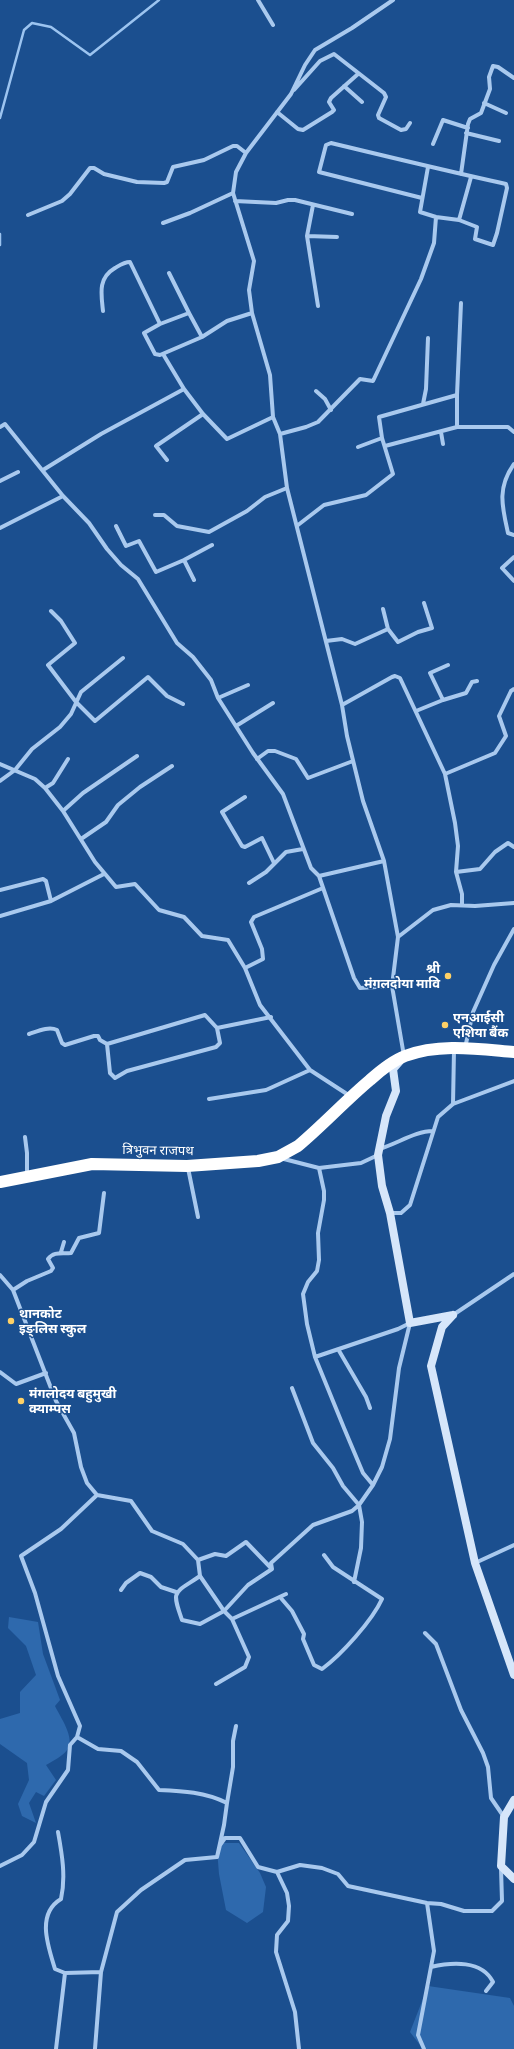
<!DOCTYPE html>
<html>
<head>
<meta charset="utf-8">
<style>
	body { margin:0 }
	canvas { display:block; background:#1b4f8f }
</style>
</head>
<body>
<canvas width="514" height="2049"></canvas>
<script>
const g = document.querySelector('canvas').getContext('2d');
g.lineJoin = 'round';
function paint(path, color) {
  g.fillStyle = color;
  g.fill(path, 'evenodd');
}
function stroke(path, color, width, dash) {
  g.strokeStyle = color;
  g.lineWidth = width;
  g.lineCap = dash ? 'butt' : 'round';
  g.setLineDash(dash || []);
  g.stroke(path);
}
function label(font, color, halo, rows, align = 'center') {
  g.font = font + ' "Fira Sans Condensed","Noto Sans Devanagari",sans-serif';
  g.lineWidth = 3;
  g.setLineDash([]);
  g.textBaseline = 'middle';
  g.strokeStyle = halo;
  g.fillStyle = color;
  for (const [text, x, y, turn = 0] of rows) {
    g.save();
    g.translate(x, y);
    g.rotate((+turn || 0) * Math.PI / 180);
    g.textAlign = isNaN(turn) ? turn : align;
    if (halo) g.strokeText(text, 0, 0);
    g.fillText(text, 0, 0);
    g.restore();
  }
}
paint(new Path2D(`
	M9,1617L38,1622L43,1654L60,1700L55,1706C60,1717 76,1738 67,1750C63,1756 53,1761 46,1765L56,1780L44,1796L36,1792L29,1803L36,1823L22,1816L18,1804L29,1780L27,1763L0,1744V1719L20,1713V1692L36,1675L26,1646L8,1628Z
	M223,1843H239L260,1873L266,1887L263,1912L247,1923L226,1910L219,1874L217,1849Z
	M428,1986L510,1998L514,2006V2049H423L410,2032Z`), '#2e69ad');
stroke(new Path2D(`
	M0,118L24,30L32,23L51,27L90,55L159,0
	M0,234V245`), '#9cc4f0', 2.5);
stroke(new Path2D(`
	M258,0L273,25
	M393,0L352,28L315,50L305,65L291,94L246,153L236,172L233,193L254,261L249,290L252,313L270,375L273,417L280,434L287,488L342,705L347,736L363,801L384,861L398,937L392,986L404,1056
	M344,86L362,102
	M294,90L320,61L334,54L384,93L386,97L378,115L379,118L401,130L406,129L410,123
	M484,103L506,113
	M277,112L298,129L303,130L332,112L334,110L329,102L331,98L358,74
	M466,133L499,141
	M433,144L443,120L468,128
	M428,167L420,212L436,217L459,220
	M461,174L468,124L470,119L481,113L490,89L489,77L493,66L498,67L514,78
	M422,198L319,172L326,145L331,143C389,157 447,171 506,184L507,188L497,233L493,245L475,239L477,227L459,220L471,177
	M235,201L276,203L288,200H295L352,214
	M313,205L307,236L318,306
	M28,215L62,201L70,194L90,168H94L104,174L137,182L164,183L167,182L173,167L204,160L233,146H237L246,153
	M163,223L190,213L233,193
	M307,236L337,237
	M169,273L189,313L160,324L144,333L155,354L160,355L202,337L227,321L252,313
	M103,311C101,293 98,278 115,268C120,265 124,262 130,262L160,324
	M189,313L202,337
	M163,354L184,389
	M316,391L325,399L331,410
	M423,404L426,389L428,338
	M0,427L5,424L63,496L89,523L107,549L121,565L138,579L177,643L193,657L211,680L218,698L253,753L283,794L311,868L319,876L354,978L360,988L392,986
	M457,427H508L514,432
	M441,432L443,444
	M280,434L306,427L318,422L360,379L373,381L421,279L434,243L436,217
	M385,446L457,427V395
	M358,447L382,438
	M167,460L156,446L203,414
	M514,464C497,488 502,506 508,533L514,535
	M43,470L101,434L184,389L203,414L227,439L273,417
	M0,481L18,472
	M155,515H164L177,526L209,532L247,511L265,497L287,488
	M298,525L324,505L366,495L393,474L382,438L379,417L457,395L461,303
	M116,526L126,546L139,541L156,572L184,560L212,545
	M0,528L63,496
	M514,557L502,568L514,581
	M184,560L194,580
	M383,609L388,629
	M51,611L61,621L75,643L48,665L76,702L95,721L148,677L167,696L183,704
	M326,641L342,639L355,644L388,629L398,642L418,632L432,628L424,603
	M218,698L248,685
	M443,700L430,673L448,665
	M342,705L392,677L395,676L400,678L445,774L455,823L458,846L456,872L462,894V905
	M416,711L443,700L466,693L472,682L477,681
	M236,726L273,703
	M257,759L268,751H275L296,759L308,778L353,761
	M0,764L35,779L45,788L63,811L95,862L116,887L135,884L159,910L184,917L202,936L228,940L245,968L260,1005L310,1070L350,1096
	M445,774L495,753L506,736L499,716L511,691L514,689
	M0,781L15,770L32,749L60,727L71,714L81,692L123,658
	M45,788L53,783L68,759
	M245,797L222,812L242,846L245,847L262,838L274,863
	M63,811L83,793L137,756
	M81,839L106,822L118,805L140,787L172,766
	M456,872L480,869L495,852L508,843L514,847
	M319,876L384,861
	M249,883L266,872L286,852L303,849
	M0,890L43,879L46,881L51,901
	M0,916L51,901L104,874
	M398,937L433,910L451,905L475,906L514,903
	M245,968L263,959L262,949L251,922L254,917L323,888
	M29,1034C38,1031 49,1026 57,1030L62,1043L65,1045L94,1036H98L100,1040L107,1044L205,1015L217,1028L271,1017
	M107,1044L110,1073L115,1078L127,1071L216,1047L220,1043L217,1028
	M465,1048L473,1012L494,965L514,929
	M209,1099L266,1090L310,1070
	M453,1104L454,1050
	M25,1137L27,1153V1175
	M379,1149C397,1144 415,1131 433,1131
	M280,1158L319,1168L361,1163L378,1155
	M188,1168L198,1217
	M319,1168L324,1191V1200L318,1233L319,1260L317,1271L308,1282L303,1294L307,1324L315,1357L344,1428L363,1473L373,1485
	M390,1213H401L410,1205L438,1117L453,1104L514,1081
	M61,1252L64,1242
	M0,1275L13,1290L56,1401L74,1433L81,1467L87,1483L97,1495L131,1501L152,1531L183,1544L198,1560L200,1576L224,1611L232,1619L286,1594
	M13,1290L27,1281L51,1271L53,1268L48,1259C54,1251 62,1254 71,1253L79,1238L99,1233L104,1193
	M453,1315L514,1274
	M338,1349L366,1397L370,1408
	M315,1357L398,1329L410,1323
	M0,1372L16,1384L46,1373
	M292,1388L313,1443L333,1468L343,1486L359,1505L362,1522L361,1548L354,1582
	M198,1560L215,1554L226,1556L246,1542L271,1568
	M475,1563L514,1545
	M200,1576C174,1594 171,1589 182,1620L200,1624L224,1611L248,1585L272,1569L271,1563L313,1525L352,1511L359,1505L373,1485L382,1467L390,1439L399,1368L410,1323
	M121,1590L126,1583L140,1573L151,1577L161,1587L176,1592
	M280,1597L292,1611L304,1634L303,1639L314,1665L322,1669C341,1655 372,1621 382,1599L333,1567L324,1555
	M425,1633L436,1644L461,1710L483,1753L488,1767L491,1798L504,1817
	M216,1684L245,1667L249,1657L232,1619
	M77,1737L98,1749L121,1751L137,1762L159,1790C183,1791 205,1792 227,1803L224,1825L217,1857L220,1845L225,1838H240L258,1867L277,1872L300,1865L322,1868L338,1874L348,1886L427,1903L441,1904L464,1911H492L502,1901L501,1868
	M227,1803L233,1767V1741L236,1726
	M58,1832C62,1854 66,1877 61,1899C36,1914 48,1946 55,1969L65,1973L101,1972
	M0,1866L22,1855L34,1842L46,1802L68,1770L70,1745L77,1737L80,1726L58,1676L35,1593L21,1556L61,1529L97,1495
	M277,1872L287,1893L289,1906L288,1921L277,1935L276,1952L295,2012L299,2049
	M431,1967C452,1962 482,1960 493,1982L486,1991
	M56,2049L65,1973
	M95,2049L101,1972L117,1912L141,1890L185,1860L217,1857
	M424,2049L418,2035L434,1951L427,1903`), '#a9c9ee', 4);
stroke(new Path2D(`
	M400,1061L393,1069L396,1091L386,1116L378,1155L382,1186L390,1213L410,1323L453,1315
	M453,1315L442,1327L431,1366L475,1563L514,1675
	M514,1800L504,1817L501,1866L514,1879`), '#d6e6fa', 8);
stroke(new Path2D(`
	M0,1182L92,1164L187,1166L258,1161L278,1157L298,1146C323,1125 345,1101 370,1080C380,1071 392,1061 405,1056C440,1043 478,1049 514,1052`), '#fff', 12);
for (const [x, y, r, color] of [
	[448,976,4,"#ffd166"],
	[445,1025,4,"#ffd166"],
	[11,1321,4,"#ffd166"],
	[21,1401,4,"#ffd166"]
]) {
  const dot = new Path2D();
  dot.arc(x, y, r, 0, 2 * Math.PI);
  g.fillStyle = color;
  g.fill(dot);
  stroke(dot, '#1b4f8f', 1.5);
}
label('bold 13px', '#fff', '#1b4f8f', [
	["श्री",440,969,"right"],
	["मंगलदोया मावि",440,984,"right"],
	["एनआईसी",453,1018],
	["एशिया बैंक",453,1033],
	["थानकोट",19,1314],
	["इङ्लिस स्कुल",19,1329],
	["मंगलोदय बहुमुखी",29,1394],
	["क्याम्पस",29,1409]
], 'left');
label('13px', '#fff', '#1b4f8f', [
	["त्रिभुवन राजपथ",158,1151,1]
]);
</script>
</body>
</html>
